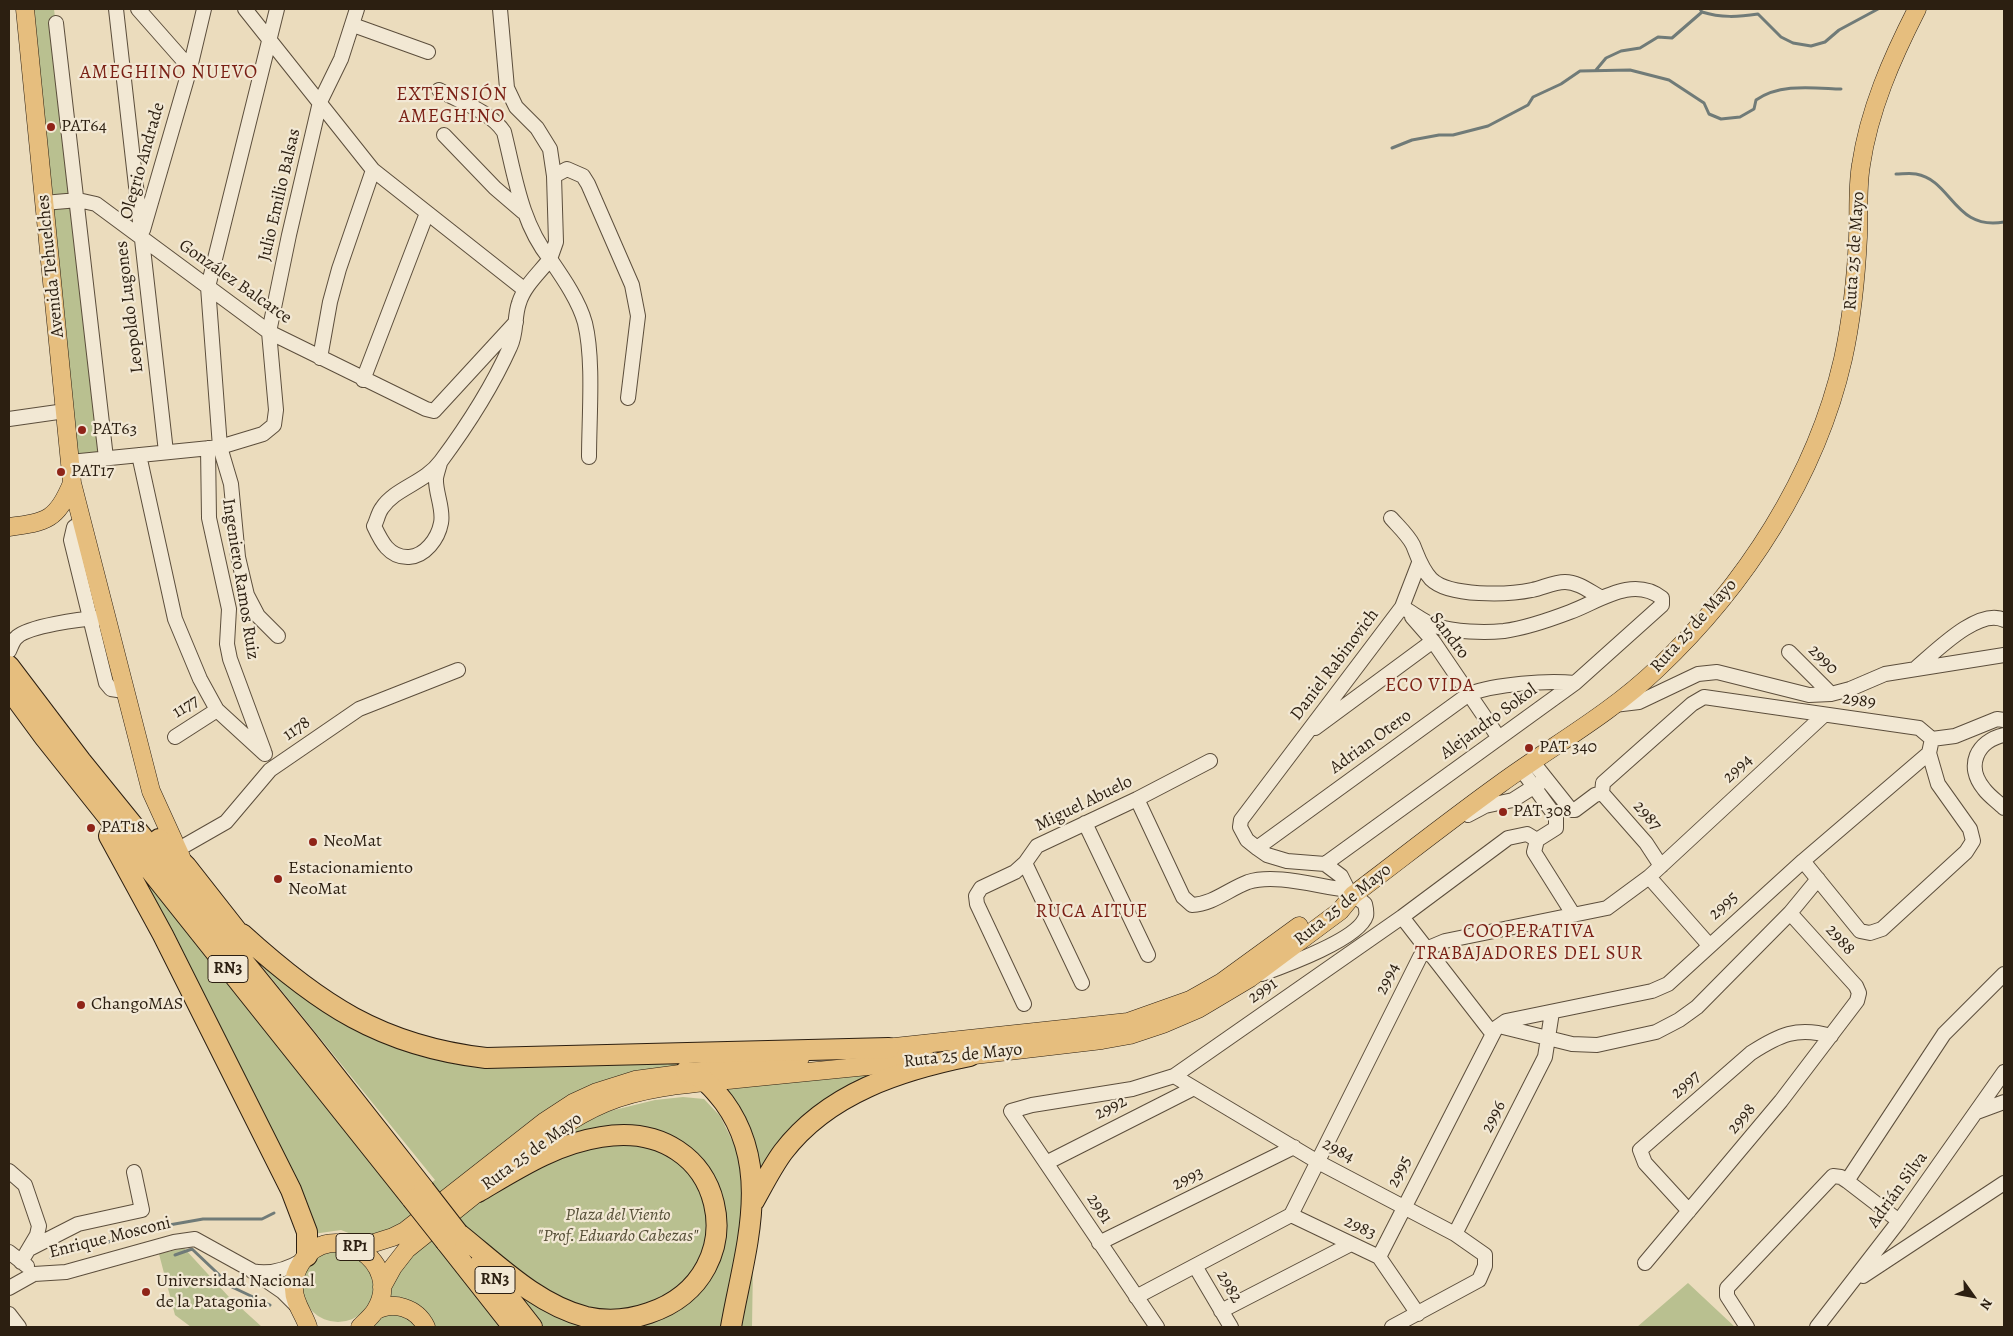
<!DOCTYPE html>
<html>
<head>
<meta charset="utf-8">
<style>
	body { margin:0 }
	#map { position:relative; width:2013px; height:1336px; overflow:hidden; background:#ebdcbd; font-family:Alegreya,serif }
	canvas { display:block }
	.frame { position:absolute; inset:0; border:10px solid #2c1f11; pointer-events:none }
	.north { position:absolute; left:1948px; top:1271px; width:50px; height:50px; -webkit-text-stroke:4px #f2e8d4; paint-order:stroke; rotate:122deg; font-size:14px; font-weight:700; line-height:20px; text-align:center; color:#2c1f11 }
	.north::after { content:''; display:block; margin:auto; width:18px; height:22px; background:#2c1f11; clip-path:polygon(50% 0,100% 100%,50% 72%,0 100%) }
</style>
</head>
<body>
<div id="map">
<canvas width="2013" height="1336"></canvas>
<div class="frame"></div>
<div class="north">N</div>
</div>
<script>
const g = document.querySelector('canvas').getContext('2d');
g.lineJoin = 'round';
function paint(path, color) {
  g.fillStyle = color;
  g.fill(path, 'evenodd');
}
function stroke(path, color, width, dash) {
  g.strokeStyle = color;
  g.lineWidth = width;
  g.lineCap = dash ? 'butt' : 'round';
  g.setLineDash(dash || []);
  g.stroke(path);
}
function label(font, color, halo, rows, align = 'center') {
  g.font = font + ' Alegreya,serif';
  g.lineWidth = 4.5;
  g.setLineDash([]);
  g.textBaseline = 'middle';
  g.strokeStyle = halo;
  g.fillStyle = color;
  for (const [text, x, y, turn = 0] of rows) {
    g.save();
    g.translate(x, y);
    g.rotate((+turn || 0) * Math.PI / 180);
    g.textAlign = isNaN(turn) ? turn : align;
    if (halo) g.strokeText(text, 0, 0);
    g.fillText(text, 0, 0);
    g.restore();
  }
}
paint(new Path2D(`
	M25,9H54L106,458L70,462Z
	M128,859L405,1204L435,1180L256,959L439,1054L739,1055L594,1084L567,1096L543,1112L413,1222L368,1237L356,1236L341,1230L313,1234Z
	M897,1067L873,1078L759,1180L722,1090Z
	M683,1097L704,1099L720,1116L735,1146L754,1201L752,1327H433C421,1301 412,1301 385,1299L410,1254L551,1140L606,1112L655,1100Z
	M184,1248L229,1297L262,1327H191L175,1315L159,1254Z
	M302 1286a36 36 0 1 1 72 0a36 36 0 1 1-72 0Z
	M1688,1283L1735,1327H1637Z
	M396,1312L421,1327H367L375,1318Z`), '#b9c090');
stroke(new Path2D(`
	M1700,9L1702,12C1721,18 1738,17 1758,14L1781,37L1793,43L1811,46L1825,42L1839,30L1878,9
	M1596,70L1606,58L1621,51L1640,48L1658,37L1672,38L1702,12
	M1392,148L1412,140L1439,135H1453L1488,126L1528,105L1533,97L1561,84L1580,71L1630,70L1669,80L1704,103L1709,114L1721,119L1740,117L1754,109L1756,100C1780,83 1813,88 1841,89
	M1896,174C1902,174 1910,173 1916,174C1952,180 1954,231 2004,222
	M175,1255L192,1249L232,1287L270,1305
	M51,1258L169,1225L203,1219H262L274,1213`), '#707b78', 3);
const minor = new Path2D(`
	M116,9L166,452
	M138,9L190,68
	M245,9L373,170L525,290
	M277,9L208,287L220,447L231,484L238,557L247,595L258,616L278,636
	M500,9L507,88L516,107L537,128L550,149L554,176
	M56,23L106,458
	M353,25L428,52
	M439,90C460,102 490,111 504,132C515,176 521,223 550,259C540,272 524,286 519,303C514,317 517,333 510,347C492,387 467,426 441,461C425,483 395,488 382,508C378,513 377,521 374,526C381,541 389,558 409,557C425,556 438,539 441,523C444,509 435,492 436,478C437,473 439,467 440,463
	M444,135L495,188L523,212
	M44,203L78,200L96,204L269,332L426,409L434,411L516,322
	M143,230L190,68L204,9
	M320,358L330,302L339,269L373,170
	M363,380L427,213
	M9,419L65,411
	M208,448L209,518L229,609L227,644L230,659L264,751
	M139,455L175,619L200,679L217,710L265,754
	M589,457C589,418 594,360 585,323C579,301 563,278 550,259L556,242L554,176L567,169L583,176L588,184L632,285L638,316L628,398
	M70,462L220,447L263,434L274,425L276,410L269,332L289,235L320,102L341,59L357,9
	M1391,518C1398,526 1408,535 1413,545C1418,557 1421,568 1431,579C1449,597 1508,595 1532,590C1543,588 1553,582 1565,582C1578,582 1589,591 1600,597
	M81,523L74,527L71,540L106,683L111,689L124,691
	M1412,617L1433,641L1499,738
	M9,651C11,647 13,640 17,637C29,626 80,619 98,618
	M1789,652L1831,694
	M1916,668C1935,652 1979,607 2004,620
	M1614,705L1639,702L1698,674L1717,672L1809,695L1831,694L1850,689L1885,674L2004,655
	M1315,728L1433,641
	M2004,735C1977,741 1965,766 1984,789C1989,796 1998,802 2004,808
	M175,737L217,710
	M1532,761L1571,810H1575L1595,795L1602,793
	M1521,769L1556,817V828L1537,840L1534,852L1573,914
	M1602,793L1603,783L1692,704L1704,697L1919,728L1932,739L1955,736L1997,719L2004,720
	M1602,793L1646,843L1661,866
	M1137,799L1183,897L1192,905C1213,904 1229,889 1248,882C1276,873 1319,887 1348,890
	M1468,815L1485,806L1513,800L1546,779
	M1085,823L1148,955
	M1257,848L1469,694C1496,684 1547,680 1575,683
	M177,850L226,822L270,770L359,709L458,670
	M1803,861L1860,931L1870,933L1882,929L1966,852L1973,841L1970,829L1938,784L1929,753
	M1025,863L1082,983
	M1325,864L1575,683L1662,605V598C1632,575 1598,602 1570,612C1549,620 1526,628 1504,631C1484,633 1455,632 1435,626C1424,622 1413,613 1402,607
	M1649,877L1709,945
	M1402,917L1492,1033
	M1262,974C1284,966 1359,939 1366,916C1367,912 1366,908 1365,904L1348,890L1341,876L1325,864L1287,861L1267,855L1257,848L1247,840L1240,827L1241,820L1402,607L1419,563
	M1024,1004L977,904L976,896L981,888L1015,872L1025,863L1037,846L1137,799L1210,761
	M1499,1026L1572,1044L1597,1045L1656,1032L1679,1020L1697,1007L1790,913L1818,879
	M1174,1076L1318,1162L1455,1234L1485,1255V1266L1479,1280L1392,1327
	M1977,1112L2004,1102
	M1046,1163L1194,1088
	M9,1171L25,1185L39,1226L37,1235L21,1262
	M1689,1211L1645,1163L1640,1150L1751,1053C1779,1035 1797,1026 1831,1036
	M1291,1215L1379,1257L1418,1314
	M1899,1221L1847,1181L1944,1034L2004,974
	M1455,1234L1545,1057L1552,1012
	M1099,1243L1294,1147
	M29,1249L78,1224L142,1210L134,1172
	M9,1252L27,1266
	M1379,1257L1496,1028L1506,1021L1652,991L1668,984L1803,861L1929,753L1932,739
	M1645,1263L1781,1101L1857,1001L1859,993L1856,986L1790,913
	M1195,1266L1231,1327
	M252,1271C270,1275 288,1269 303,1260
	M1863,1276L2004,1183
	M9,1288L34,1274L66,1272L174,1242L195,1239L251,1270L283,1292L298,1307
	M1136,1297L1291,1215L1420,957L1426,949L1445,941L1607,908L1649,877L1824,715
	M1221,1311L1351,1244
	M9,1314L19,1327
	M1157,1327L1011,1111L1032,1105L1132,1089L1174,1076L1402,917L1508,838L1527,834L1537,840
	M1747,1327L1727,1296V1288L1833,1176L1841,1177L1847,1181
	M1817,1327L1899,1221L2004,1072`);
const major = new Path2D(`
	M25,9L72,483L151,791L181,857
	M9,527C47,522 57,520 72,483
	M876,1049L1128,1022L1190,1000L1222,982L1299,926
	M957,1057L1102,1040L1130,1035L1163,1024L1198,1009L1250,978L1340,911L1353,895C1402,858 1450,820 1500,784C1552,746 1610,714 1657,669C1745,586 1816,477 1843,359C1852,318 1856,279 1858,237C1859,214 1857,188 1861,165C1869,110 1892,58 1917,9
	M510,1166C540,1142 569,1118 605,1103C649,1085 700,1083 747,1078C807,1072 868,1066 928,1060
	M358,1248L393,1237L405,1231L544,1122L573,1103L597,1092L635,1080L800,1058
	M382,1287L393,1267L407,1249L488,1184
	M375,1311C393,1300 417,1308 426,1327
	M308,1327C304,1314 294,1303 294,1289C293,1280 296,1271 301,1263C331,1215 406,1262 375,1311C371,1317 365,1322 360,1327`);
const highway = new Path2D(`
	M9,666L81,761L307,1040L424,1189
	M9,689L45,738L412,1199
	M109,836L163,935L291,1190L307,1232V1256
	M159,839L186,866L248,945
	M242,934C319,1004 381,1046 486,1058L889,1048
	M686,1071C704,1077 713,1088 724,1102C774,1170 744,1252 731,1327
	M754,1201C763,1185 772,1167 783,1152C828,1093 901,1070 970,1056
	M458,1233C497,1264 536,1304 586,1317C608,1322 629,1320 649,1313C760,1276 727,1116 601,1137C555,1144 517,1169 478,1192
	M446,1242L513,1327
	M481,1262L532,1327`);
stroke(minor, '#5c4e3c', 16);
stroke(major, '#2c1f11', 19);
stroke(highway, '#2c1f11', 22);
stroke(minor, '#f2e8d4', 14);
stroke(major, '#e6be7e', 18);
stroke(highway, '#e6be7e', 20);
const highwayBridge = new Path2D(`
	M424,1189L458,1233
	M412,1199L446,1242`);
stroke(highwayBridge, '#2c1f11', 22, []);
stroke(highwayBridge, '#e6be7e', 20);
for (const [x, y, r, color] of [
	[51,127,5,"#8f2418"],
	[82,430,5,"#8f2418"],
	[61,472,5,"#8f2418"],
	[1529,748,5,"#8f2418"],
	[1503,812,5,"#8f2418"],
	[91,828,5,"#8f2418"],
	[313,842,5,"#8f2418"],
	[278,879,5,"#8f2418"],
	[81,1005,5,"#8f2418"],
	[146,1292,5,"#8f2418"]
]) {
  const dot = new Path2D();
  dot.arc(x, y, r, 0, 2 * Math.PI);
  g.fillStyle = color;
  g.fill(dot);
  stroke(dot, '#f2e8d4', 2);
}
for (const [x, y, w] of [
	[228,969,40],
	[355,1247,38],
	[495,1280,40]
]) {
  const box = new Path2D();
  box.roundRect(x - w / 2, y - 13.5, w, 27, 4);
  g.fillStyle = '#f2e8d4';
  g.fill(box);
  stroke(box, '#2c1f11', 1);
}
label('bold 16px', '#2c1f11', null, [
	["RN3",228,969],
	["RP1",355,1247],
	["RN3",495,1280]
]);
label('18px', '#2c1f11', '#f2e8d4', [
	["PAT64",61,127],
	["PAT63",92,430],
	["PAT17",71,472],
	["PAT 340",1539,748],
	["PAT 308",1513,812],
	["PAT18",101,828],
	["NeoMat",323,842],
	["Estacionamiento",288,869],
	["NeoMat",288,890],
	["ChangoMAS",91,1005],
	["Universidad Nacional",156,1282],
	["de la Patagonia",156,1303]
], 'left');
label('18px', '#2c1f11', '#f2e8d4', [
	["Olegrio Andrade",143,161,-74],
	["Julio Emilio Balsas",280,195,-77],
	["Ruta 25 de Mayo",1855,251,-86],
	["Avenida Tehuelches",51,266,-96],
	["González Balcarce",235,282,35],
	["Leopoldo Lugones",130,307,-97],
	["Ingeniero Ramos Ruiz",240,579,81],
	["Ruta 25 de Mayo",1694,626,-48],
	["Sandro",1449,636,53],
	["2990",1823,660,45],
	["Daniel Rabinovich",1335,665,-53],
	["2989",1859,701,8],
	["1177",186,707,-32],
	["Alejandro Sokol",1489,722,-36],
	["1178",297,729,-35],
	["Adrian Otero",1371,742,-36],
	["2994",1738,769,-43],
	["Miguel Abuelo",1084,804,-26],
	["2987",1647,816,49],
	["Ruta 25 de Mayo",1343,905,-39],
	["2995",1724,906,-42],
	["2988",1840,940,48],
	["2994",1388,979,-64],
	["2991",1263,991,-35],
	["Ruta 25 de Mayo",963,1056,-6],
	["2997",1686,1085,-41],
	["2992",1111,1108,-27],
	["2996",1494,1117,-63],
	["2998",1742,1119,-50],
	["2984",1338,1151,29],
	["Ruta 25 de Mayo",532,1152,-36],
	["2995",1400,1172,-63],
	["2993",1188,1179,-26],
	["Adrián Silva",1898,1190,-54],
	["2981",1099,1209,57],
	["2983",1360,1228,26],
	["Enrique Mosconi",110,1238,-14],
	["2982",1229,1287,60]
]);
label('italic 18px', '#564f37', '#f2e8d4', [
	["Plaza del Viento",618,1216],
	["\"Prof. Eduardo Cabezas\"",618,1237]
]);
g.letterSpacing = '1px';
label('19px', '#7a1f14', '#f2e8d4', [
	["AMEGHINO NUEVO",169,73],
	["EXTENSIÓN",452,95],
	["AMEGHINO",452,117],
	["ECO VIDA",1430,686],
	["RUCA AITUE",1092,912],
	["COOPERATIVA",1529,932],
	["TRABAJADORES DEL SUR",1529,954]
]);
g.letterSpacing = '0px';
</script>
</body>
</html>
